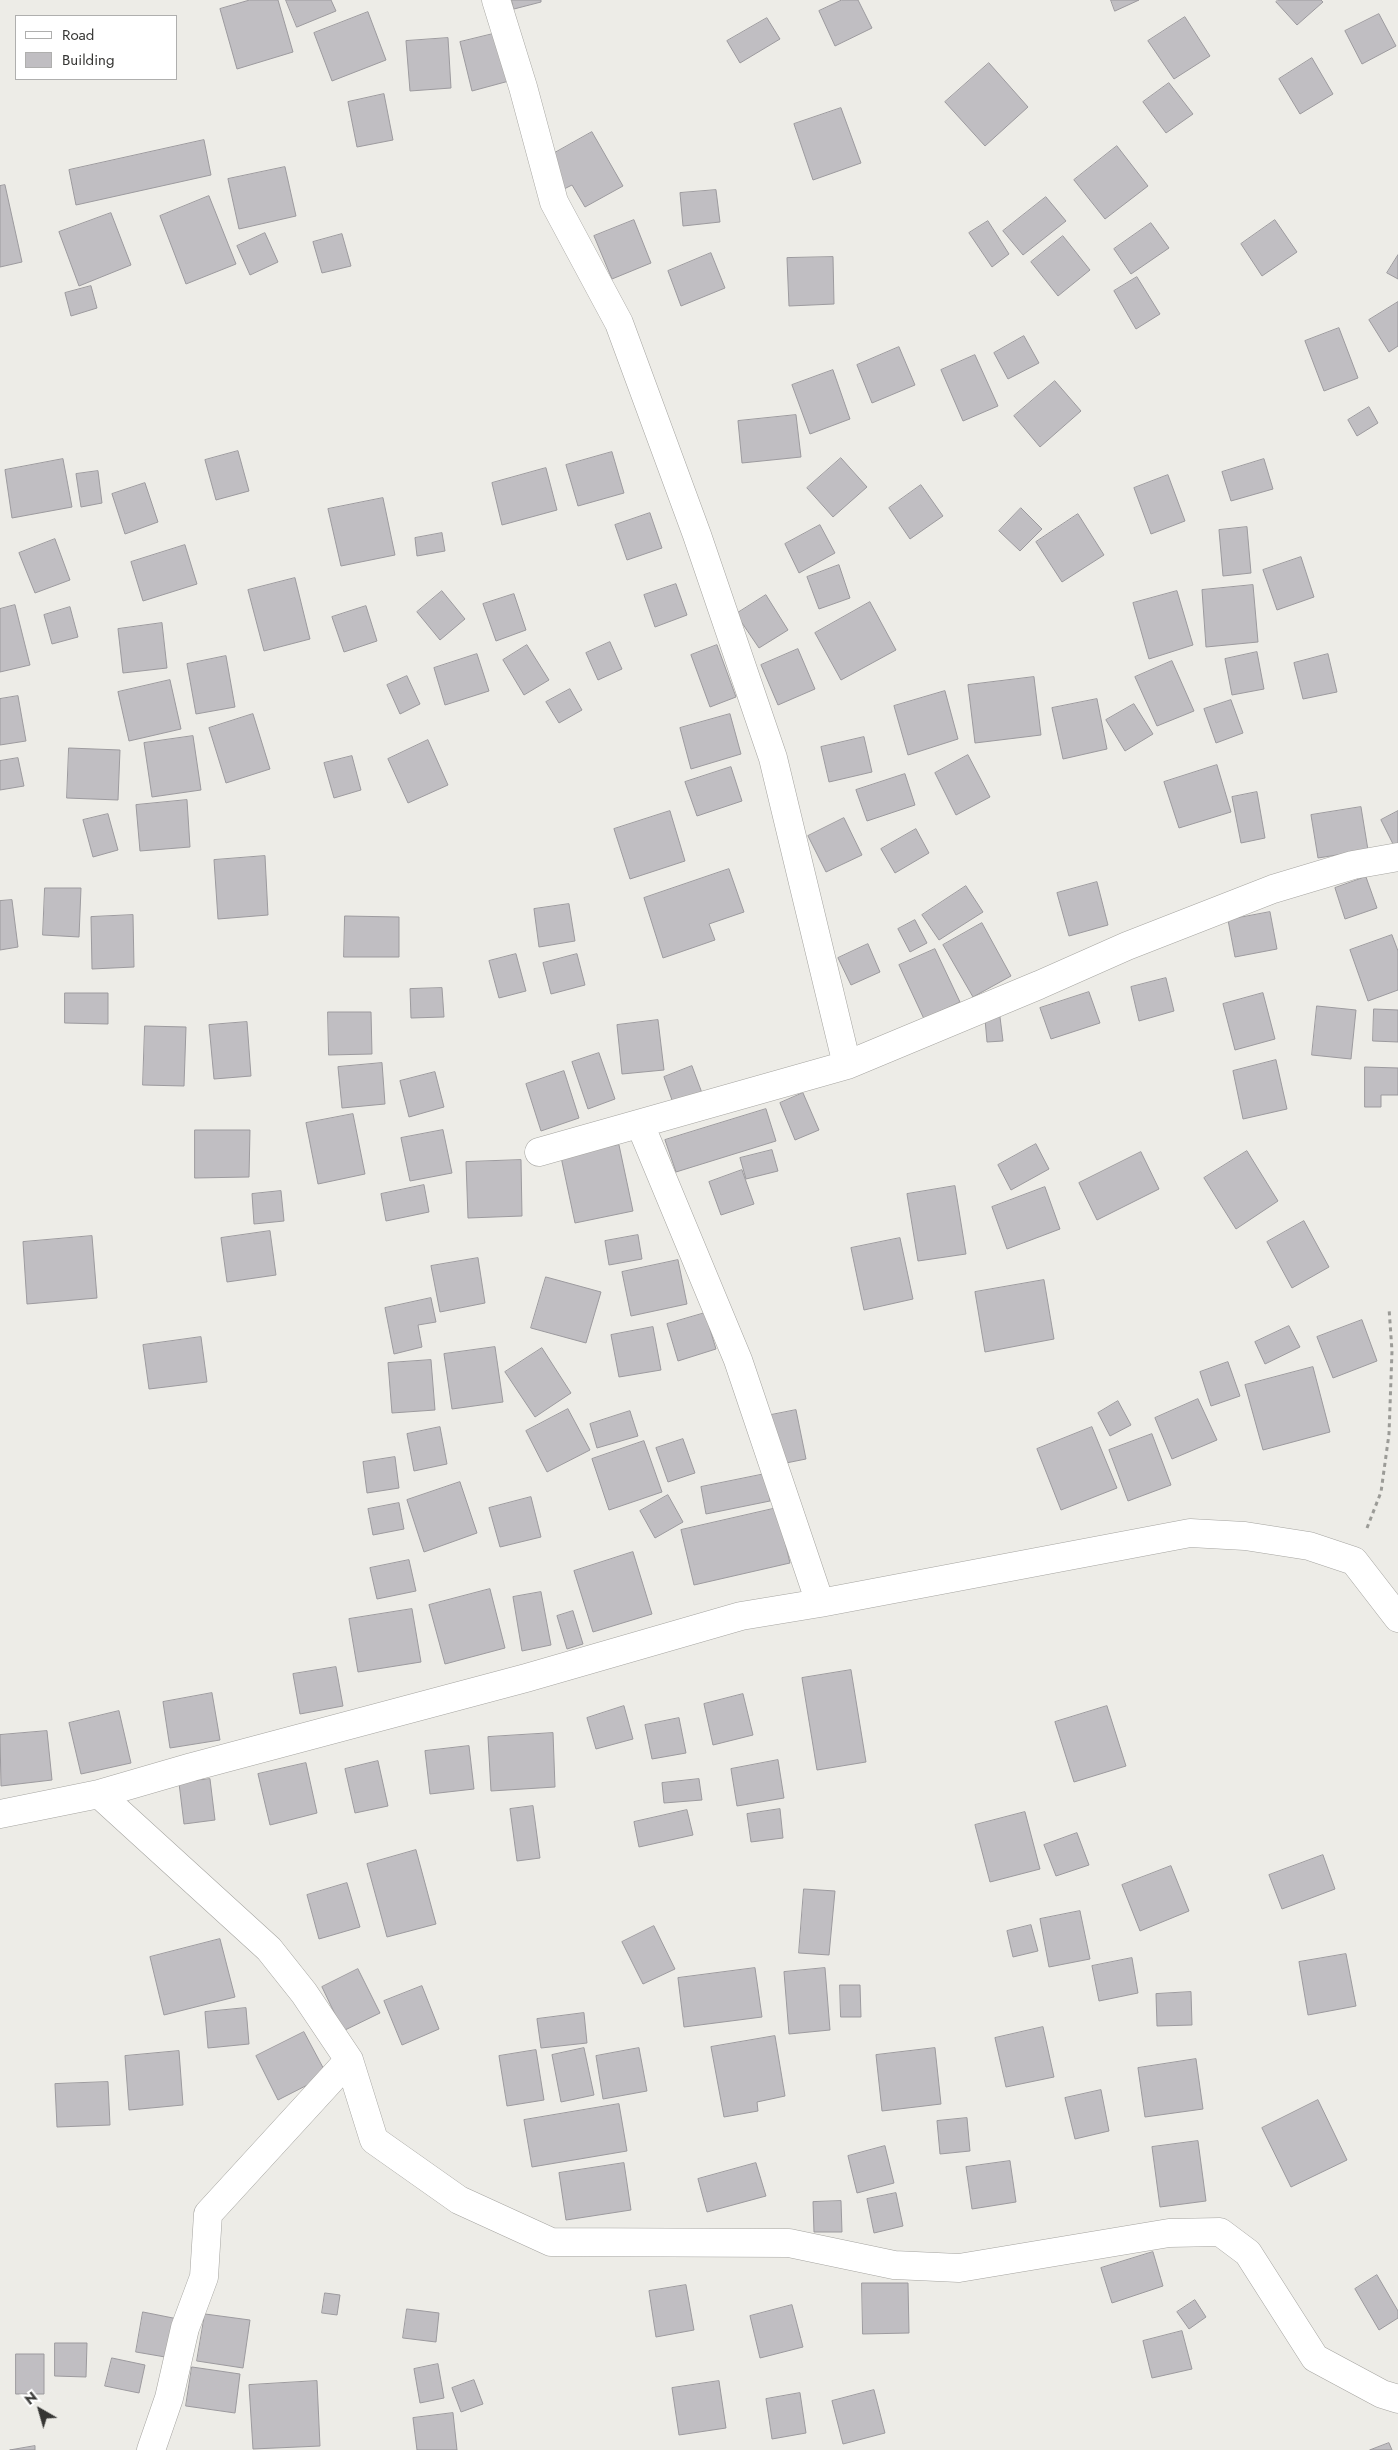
<!DOCTYPE html>
<html>
<head>
<meta charset="utf-8">
<style>
	body { margin:0 }
	#map { position:relative; width:1398px; height:2450px; overflow:hidden; background:#edece7; font-family:Jost,sans-serif }
	canvas { display:block }
	.legend { position:absolute; left:15px; top:15px; width:162px; height:65px; box-sizing:border-box; background:#fff; border:1px solid #afafae; margin:0; padding:6px 9px; list-style:none; font-size:15px; color:#363634 }
	.legend li { display:flex; align-items:center; gap:10px; height:25px }
	.legend b { width:25px; border:1px solid #afafae }
	.north { position:absolute; left:15px; top:2385px; width:50px; height:50px; -webkit-text-stroke:4px #fff; paint-order:stroke; rotate:322deg; font-size:14px; font-weight:700; line-height:20px; text-align:center; color:#363634 }
	.north::after { content:''; display:block; margin:auto; width:18px; height:22px; background:#363634; clip-path:polygon(50% 0,100% 100%,50% 72%,0 100%) }
</style>
</head>
<body>
<div id="map">
<canvas width="1398" height="2450"></canvas>
<ul class="legend">
<li><b style="height:6px;background:#fff"></b>Road</li>
<li><b style="height:14px;background:#c0bec2"></b>Building</li>
</ul>
<div class="north">N</div>
</div>
<script>
const g = document.querySelector('canvas').getContext('2d');
g.lineJoin = 'round';
function paint(path, color) {
  g.fillStyle = color;
  g.fill(path, 'evenodd');
}
function stroke(path, color, width, dash) {
  g.strokeStyle = color;
  g.lineWidth = width;
  g.lineCap = dash ? 'butt' : 'round';
  g.setLineDash(dash || []);
  g.stroke(path);
}
const building = new Path2D(`
	M250,0H278L293,52L237,69L220,9Z
	M286,0H331L336,11L297,27Z
	M512,0H541V2L514,9Z
	M842,0H858L872,28L835,46L819,11Z
	M1111,0H1139L1115,11Z
	M1278,0H1321L1323,2L1297,25L1276,2Z
	M368,12L386,60L332,81L314,33Z
	M1379,14L1396,46L1362,64L1345,31Z
	M1185,17L1210,56L1174,79L1148,41Z
	M767,18L780,39L740,63L727,41Z
	M497,33L509,81L472,91L460,42Z
	M448,38L451,88L410,91L406,41Z
	M1312,58L1333,94L1300,114L1279,79Z
	M989,63L1028,107L985,146L945,102Z
	M1169,83L1193,114L1166,133L1143,102Z
	M384,94L393,140L357,147L348,102Z
	M841,108L861,163L813,180L794,124Z
	M592,132L623,186L585,207L572,185L562,190L544,159Z
	M204,140L211,175L76,205L69,170Z
	M1117,146L1148,186L1105,219L1074,180Z
	M285,167L296,216L239,229L228,179Z
	M5,185L22,262L0,267V186Z
	M716,190L720,222L683,226L680,193Z
	M209,196L236,264L186,284L160,216Z
	M1046,197L1066,221L1023,255L1003,231Z
	M111,213L131,265L79,286L59,232Z
	M634,220L651,263L612,279L594,236Z
	M1275,220L1297,252L1262,276L1241,244Z
	M988,221L1009,254L992,267L969,233Z
	M1151,223L1169,248L1131,274L1114,249Z
	M265,233L278,262L250,275L237,246Z
	M342,234L351,266L322,273L313,242Z
	M1063,236L1090,270L1058,296L1031,262Z
	M711,253L725,288L681,306L668,271Z
	M1398,255V279L1387,273Z
	M833,257L834,304L789,306L787,258Z
	M1137,277L1160,314L1136,329L1114,291Z
	M91,286L97,308L71,316L65,293Z
	M1398,302V346L1389,352L1369,320Z
	M1339,328L1358,378L1324,391L1305,341Z
	M1024,336L1039,363L1008,379L994,353Z
	M899,347L915,385L872,403L857,365Z
	M975,355L998,406L963,421L941,370Z
	M833,370L850,419L810,434L792,385Z
	M1055,381L1081,411L1040,447L1014,416Z
	M1369,407L1378,423L1357,436L1348,420Z
	M796,415L801,457L742,463L738,421Z
	M238,451L249,491L216,500L205,460Z
	M612,452L624,493L578,506L566,465Z
	M841,458L867,487L833,517L807,488Z
	M63,459L72,507L12,518L5,470Z
	M1264,459L1273,489L1231,501L1222,472Z
	M546,468L557,510L502,525L492,483Z
	M98,471L102,503L81,507L76,474Z
	M1168,475L1185,521L1151,534L1134,488Z
	M145,483L158,522L125,534L112,494Z
	M921,485L943,516L910,539L889,508Z
	M383,498L395,555L341,566L328,509Z
	M1021,508L1042,529L1020,551L999,531Z
	M650,513L662,548L627,560L615,525Z
	M1078,514L1104,555L1062,582L1036,542Z
	M820,525L835,553L799,573L785,544Z
	M1247,527L1251,573L1223,576L1219,530Z
	M442,533L445,551L417,556L415,538Z
	M55,539L70,580L35,593L19,553Z
	M185,545L197,584L143,601L131,562Z
	M1301,557L1314,597L1277,610L1263,570Z
	M839,565L850,598L819,609L807,577Z
	M295,578L310,639L264,651L248,590Z
	M676,584L687,615L655,627L644,595Z
	M1253,585L1258,642L1206,647L1202,590Z
	M442,591L465,619L440,640L417,612Z
	M1177,591L1193,645L1149,659L1133,603Z
	M514,594L526,630L496,641L483,604Z
	M766,595L788,630L759,648L736,614Z
	M870,602L896,650L841,680L815,633Z
	M15,605L30,665L0,672V609Z
	M366,606L377,641L344,652L332,617Z
	M70,607L78,637L52,644L44,615Z
	M162,623L167,668L123,673L118,629Z
	M610,642L622,669L598,680L586,653Z
	M527,645L549,680L524,695L503,660Z
	M717,645L736,697L710,707L691,655Z
	M798,649L815,689L778,705L761,665Z
	M1257,652L1264,689L1232,695L1225,659Z
	M477,654L489,691L445,705L434,668Z
	M1328,654L1337,692L1303,699L1294,663Z
	M226,656L235,707L196,714L187,664Z
	M1172,661L1194,711L1157,726L1135,677Z
	M407,676L420,704L400,714L387,685Z
	M1034,677L1041,735L975,743L968,685Z
	M170,680L181,729L129,741L118,692Z
	M570,689L582,710L559,723L546,702Z
	M945,691L958,739L908,755L894,706Z
	M18,696L26,741L0,745V699Z
	M1097,699L1107,749L1063,759L1052,708Z
	M1231,700L1243,733L1216,743L1204,709Z
	M1134,704L1153,734L1125,751L1106,720Z
	M253,714L270,769L226,783L209,728Z
	M730,714L741,754L691,769L680,728Z
	M193,736L201,790L152,797L144,743Z
	M864,737L872,772L829,782L821,747Z
	M428,740L448,785L408,803L388,759Z
	M69,748L120,750L118,800L67,798Z
	M968,755L990,797L956,815L935,773Z
	M352,756L361,790L334,798L324,763Z
	M18,758L24,786L0,790V761Z
	M1217,765L1231,812L1179,828L1164,782Z
	M731,767L742,801L697,816L685,782Z
	M905,774L915,805L867,821L856,790Z
	M1257,792L1265,838L1241,843L1232,797Z
	M187,800L190,847L140,851L136,805Z
	M1361,807L1368,850L1318,858L1311,815Z
	M670,811L685,861L630,879L614,829Z
	M1398,811V849L1396,850L1381,820Z
	M108,814L118,850L93,857L83,820Z
	M844,818L862,855L826,872L808,836Z
	M916,829L929,853L895,873L881,849Z
	M265,856L268,915L218,919L214,860Z
	M729,869L744,912L709,924L715,940L663,958L644,898Z
	M1366,877L1377,908L1345,919L1335,888Z
	M1097,882L1108,925L1069,936L1057,893Z
	M966,886L983,912L939,940L922,915Z
	M45,888H81L79,937L43,935Z
	M12,900L18,947L0,950V901Z
	M569,904L575,941L539,947L534,909Z
	M1270,912L1277,949L1235,957L1228,920Z
	M133,915L134,967L92,969L91,917Z
	M345,916L399,917V957H344Z
	M915,920L927,943L910,952L898,929Z
	M982,923L1011,976L973,997L943,945Z
	M1392,935L1398,951V990L1368,1001L1350,950Z
	M868,944L880,972L851,985L838,958Z
	M935,949L960,1002L924,1019L899,965Z
	M516,954L526,991L499,998L489,961Z
	M577,954L585,985L551,994L543,963Z
	M1166,978L1174,1011L1139,1021L1131,987Z
	M442,988L444,1017L411,1018L410,989Z
	M1089,992L1100,1023L1051,1039L1040,1008Z
	M65,993H108V1024L65,1023Z
	M1263,993L1275,1039L1235,1050L1223,1004Z
	M1317,1006L1356,1010L1351,1059L1312,1055Z
	M1374,1009L1398,1010V1042L1373,1041Z
	M328,1012H371L372,1054L329,1055Z
	M1000,1017L1003,1041L987,1042L985,1019Z
	M658,1020L664,1070L622,1074L617,1025Z
	M247,1022L251,1076L214,1079L209,1025Z
	M145,1026L186,1027L184,1086L143,1085Z
	M599,1053L615,1099L588,1109L572,1062Z
	M1276,1060L1287,1109L1243,1119L1233,1071Z
	M382,1063L385,1104L342,1108L338,1067Z
	M692,1066L702,1093L673,1103L664,1077Z
	M1365,1067L1398,1068V1095H1381V1107H1365Z
	M564,1071L579,1118L541,1131L526,1084Z
	M435,1072L444,1107L409,1117L400,1081Z
	M803,1093L819,1130L795,1140L780,1103Z
	M766,1109L776,1141L676,1172L665,1140Z
	M353,1114L365,1174L318,1184L306,1123Z
	M195,1130H250L249,1177L195,1178Z
	M443,1130L452,1173L410,1181L401,1138Z
	M1036,1144L1049,1169L1011,1190L998,1165Z
	M619,1145L633,1211L575,1223L561,1157Z
	M772,1150L778,1171L746,1179L740,1158Z
	M1247,1151L1278,1201L1236,1229L1204,1178Z
	M1141,1152L1159,1189L1097,1220L1079,1183Z
	M521,1160L522,1216L468,1218L466,1162Z
	M742,1170L754,1204L721,1215L709,1182Z
	M424,1185L429,1212L386,1221L381,1194Z
	M955,1186L966,1254L918,1261L907,1194Z
	M1045,1187L1060,1229L1007,1249L992,1207Z
	M281,1191L284,1221L254,1224L252,1194Z
	M1304,1221L1329,1267L1292,1288L1267,1242Z
	M270,1231L276,1275L227,1282L221,1238Z
	M638,1235L642,1259L609,1265L605,1241Z
	M92,1236L97,1298L27,1304L23,1242Z
	M900,1238L913,1299L864,1310L851,1248Z
	M478,1258L485,1303L440,1312L431,1266Z
	M678,1260L687,1304L631,1316L622,1272Z
	M546,1277L601,1292L586,1343L531,1328Z
	M1044,1280L1054,1339L985,1352L975,1292Z
	M431,1298L436,1322L418,1325L422,1347L394,1354L385,1308Z
	M705,1313L716,1349L678,1361L667,1324Z
	M1362,1320L1377,1361L1333,1378L1317,1337Z
	M1289,1326L1300,1347L1265,1364L1255,1342Z
	M653,1327L661,1370L619,1377L611,1335Z
	M201,1337L207,1382L149,1389L143,1345Z
	M495,1347L503,1402L452,1409L444,1354Z
	M542,1348L571,1393L535,1417L505,1372Z
	M431,1360L435,1410L392,1413L388,1363Z
	M1228,1362L1240,1396L1211,1406L1200,1372Z
	M1313,1367L1330,1432L1263,1450L1245,1385Z
	M1198,1399L1217,1440L1172,1459L1155,1418Z
	M1118,1401L1131,1425L1110,1436L1098,1413Z
	M568,1409L590,1450L547,1472L526,1431Z
	M796,1410L806,1459L781,1464L771,1415Z
	M630,1411L638,1436L597,1448L590,1424Z
	M440,1427L447,1464L414,1471L407,1434Z
	M1092,1427L1117,1488L1061,1510L1037,1449Z
	M1152,1434L1171,1485L1128,1501L1109,1450Z
	M683,1439L695,1473L668,1482L656,1448Z
	M644,1441L662,1492L609,1510L592,1459Z
	M395,1457L399,1488L367,1493L363,1462Z
	M765,1474L770,1501L706,1514L701,1487Z
	M460,1482L477,1533L424,1552L407,1500Z
	M668,1495L683,1522L655,1538L640,1511Z
	M531,1497L541,1537L500,1547L489,1508Z
	M399,1503L404,1529L373,1535L368,1509Z
	M777,1508L790,1563L694,1585L681,1530Z
	M633,1552L652,1614L593,1632L574,1571Z
	M409,1560L416,1591L377,1599L370,1568Z
	M490,1589L505,1648L445,1664L429,1605Z
	M541,1592L551,1645L522,1651L513,1597Z
	M412,1609L421,1662L358,1672L349,1619Z
	M573,1611L583,1644L567,1649L557,1616Z
	M336,1667L343,1706L300,1714L293,1674Z
	M851,1670L866,1762L817,1770L802,1678Z
	M212,1693L220,1740L170,1748L163,1702Z
	M743,1694L753,1735L713,1745L704,1704Z
	M624,1706L633,1739L596,1749L587,1718Z
	M1107,1706L1126,1766L1074,1782L1055,1722Z
	M119,1711L131,1763L81,1774L69,1723Z
	M679,1718L686,1753L652,1759L645,1725Z
	M47,1731L52,1780L1,1786L0,1735Z
	M553,1733L555,1787L491,1791L488,1737Z
	M469,1746L474,1789L430,1794L425,1751Z
	M778,1760L784,1798L737,1806L731,1769Z
	M378,1761L388,1806L355,1813L345,1769Z
	M306,1763L317,1813L270,1825L258,1774Z
	M210,1779L215,1820L184,1824L179,1783Z
	M699,1779L702,1800L664,1803L662,1783Z
	M533,1806L540,1858L517,1861L510,1809Z
	M780,1809L783,1838L751,1842L747,1814Z
	M687,1810L693,1835L639,1847L634,1822Z
	M1025,1812L1040,1869L990,1882L975,1825Z
	M1077,1833L1089,1865L1056,1876L1044,1845Z
	M416,1850L436,1924L387,1937L367,1864Z
	M1323,1855L1335,1889L1282,1909L1269,1875Z
	M1171,1866L1189,1911L1140,1931L1122,1885Z
	M347,1883L360,1927L319,1939L307,1895Z
	M804,1889L835,1891L829,1955L799,1953Z
	M1080,1911L1090,1959L1049,1967L1040,1919Z
	M1031,1925L1038,1951L1013,1957L1007,1931Z
	M654,1926L675,1969L643,1984L622,1942Z
	M220,1939L235,1997L164,2015L150,1957Z
	M1346,1954L1356,2006L1308,2015L1299,1962Z
	M1132,1958L1138,1993L1099,2001L1092,1966Z
	M755,1968L762,2017L684,2027L678,1978Z
	M825,1968L830,2030L789,2034L784,1972Z
	M358,1969L380,2013L343,2031L322,1987Z
	M840,1985H860L861,2017H841Z
	M422,1986L439,2029L402,2045L384,2001Z
	M1191,1992L1192,2025L1157,2026L1156,1994Z
	M246,2008L249,2044L208,2048L205,2012Z
	M584,2013L587,2043L541,2048L537,2019Z
	M1043,2027L1054,2077L1006,2087L995,2038Z
	M304,2032L327,2075L278,2100L256,2056Z
	M775,2036L785,2096L757,2102L758,2111L724,2117L711,2047Z
	M584,2048L594,2095L561,2102L552,2055Z
	M639,2048L647,2091L603,2099L596,2056Z
	M935,2048L941,2104L882,2111L876,2055Z
	M536,2050L544,2100L507,2106L499,2056Z
	M179,2051L183,2105L129,2110L125,2056Z
	M1196,2059L1203,2109L1145,2117L1138,2068Z
	M108,2082L110,2125L57,2127L55,2084Z
	M1101,2090L1109,2131L1075,2139L1065,2098Z
	M1318,2100L1347,2160L1291,2187L1262,2128Z
	M619,2104L627,2151L532,2167L524,2120Z
	M967,2118L970,2151L940,2154L937,2121Z
	M1198,2141L1206,2201L1160,2207L1152,2147Z
	M885,2146L894,2183L857,2193L848,2156Z
	M1010,2161L1016,2202L972,2209L966,2167Z
	M624,2163L631,2210L566,2220L559,2173Z
	M756,2163L766,2196L707,2212L698,2179Z
	M896,2193L903,2226L874,2233L867,2199Z
	M841,2201L842,2232H814L813,2202Z
	M1153,2252L1163,2286L1112,2303L1101,2268Z
	M1377,2275L1398,2311V2318L1379,2330L1355,2289Z
	M862,2283H908L909,2333L863,2334Z
	M686,2285L694,2330L656,2337L649,2291Z
	M325,2293L340,2295L337,2315L322,2313Z
	M1195,2300L1206,2317L1189,2329L1177,2312Z
	M792,2305L803,2347L760,2358L750,2316Z
	M407,2309L439,2313L436,2342L403,2338Z
	M143,2312L178,2319L171,2358L136,2352Z
	M205,2314L250,2320L243,2368L197,2361Z
	M1182,2331L1192,2369L1152,2378L1143,2341Z
	M55,2343H87L86,2377L55,2376Z
	M16,2354H44V2394H16Z
	M112,2358L145,2365L139,2393L105,2386Z
	M438,2364L444,2398L420,2403L414,2369Z
	M192,2367L240,2374L235,2413L186,2406Z
	M474,2380L483,2404L461,2412L452,2388Z
	M317,2381L320,2446L253,2449L249,2385Z
	M719,2381L726,2428L679,2435L672,2388Z
	M874,2390L885,2433L843,2444L832,2401Z
	M800,2393L806,2433L772,2439L766,2399Z
	M453,2413L457,2450H417L413,2418Z
	M1389,2443L1392,2450H1370Z
	M35,2446V2450H10Z`);
paint(building, '#c0bec2');
stroke(building, '#9c9a9e', 1);
const minor = new Path2D(`
	M496,0L523,87L554,202L619,323L697,535L773,758L847,1065
	M640,1124L738,1360L820,1603
	M539,1152L847,1065L1039,985L1127,946L1273,889L1353,865L1398,857
	M99,1794L269,1949L304,1993L349,2060L374,2140L459,2200L551,2242L789,2243L894,2265L959,2268L1169,2233L1220,2232L1248,2253L1315,2358L1382,2394L1398,2399
	M0,1814L99,1794L192,1767L526,1678L741,1616L820,1603L1190,1533L1245,1536L1309,1546L1354,1561L1398,1618
	M151,2450L169,2398L185,2328L204,2277L208,2214L349,2060`);
stroke(minor, '#a5a4a0', 29);
stroke(new Path2D(`
	M1367,1528L1381,1492L1389,1434L1392,1351L1389,1308`), '#9b9b97', 3, [4, 4]);
stroke(minor, '#fff', 28);
</script>
</body>
</html>
